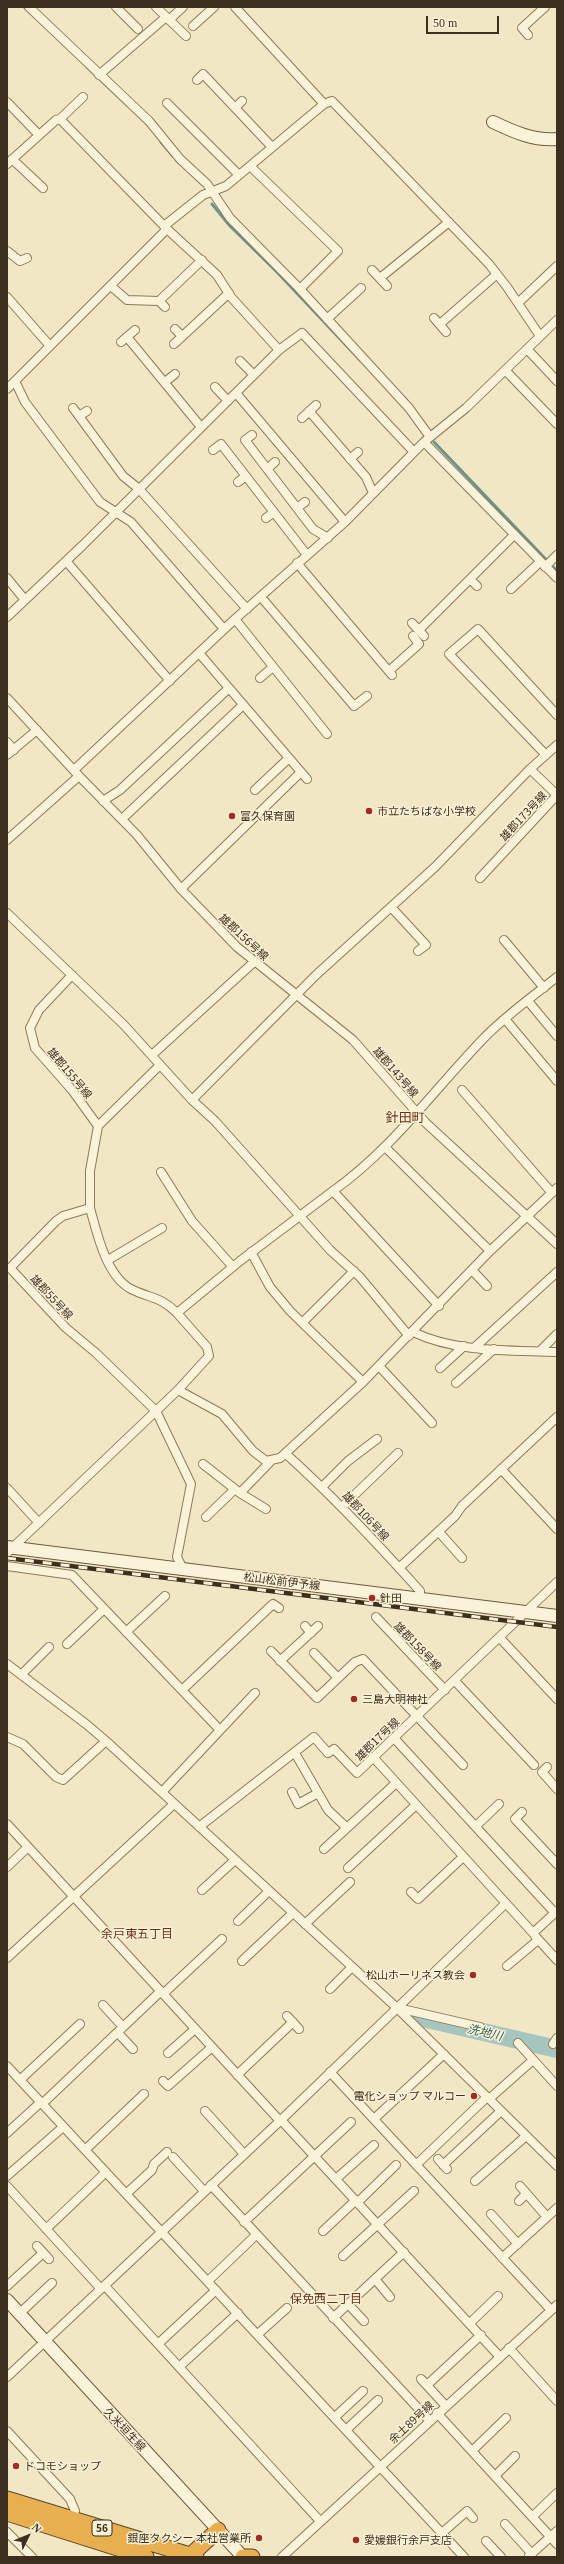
<!DOCTYPE html>
<html>
<head>
<meta charset="utf-8">
<style>
	body { margin:0 }
	#map { position:relative; width:564px; height:2564px; overflow:hidden; background:#f2e7c4; font-family:Georgia,serif }
	canvas { display:block }
	.frame { position:absolute; inset:0; border:8px solid #3d2f1e; pointer-events:none }
	.north { position:absolute; left:8px; top:2516px; width:40px; height:40px; -webkit-text-stroke:3px #f8f1d5; paint-order:stroke; rotate:47deg; font-size:11px; font-weight:700; line-height:16px; text-align:center; color:#3d2f1e }
	.north::after { content:''; display:block; margin:auto; width:14px; height:18px; background:#3d2f1e; clip-path:polygon(50% 0,100% 100%,50% 72%,0 100%) }
	.scale { position:absolute; left:426px; top:16px; width:73px; height:18px; box-sizing:border-box; border:2px solid #3d2f1e; border-top:0; padding-left:5px; font-size:12px; line-height:14px; white-space:nowrap; color:#3d2f1e; -webkit-text-stroke:3px #f8f1d5; paint-order:stroke }
</style>
</head>
<body>
<div id="map">
<canvas width="564" height="2564"></canvas>
<div class="frame"></div>
<div class="north">N</div>
<div class="scale">50 m</div>
</div>
<script>
const g = document.querySelector('canvas').getContext('2d');
g.lineJoin = 'round';
function stroke(path, color, width, dash) {
  g.strokeStyle = color;
  g.lineWidth = width;
  g.lineCap = dash ? 'butt' : 'round';
  g.setLineDash(dash || []);
  g.stroke(path);
}
function label(font, color, halo, rows, align = 'center') {
  g.font = font + ' Georgia,"Noto Sans JP",serif';
  g.lineWidth = 3;
  g.setLineDash([]);
  g.textBaseline = 'middle';
  g.strokeStyle = halo;
  g.fillStyle = color;
  for (const [text, x, y, turn = 0] of rows) {
    g.save();
    g.translate(x, y);
    g.rotate((+turn || 0) * Math.PI / 180);
    g.textAlign = isNaN(turn) ? turn : align;
    if (halo) g.strokeText(text, 0, 0);
    g.fillText(text, 0, 0);
    g.restore();
  }
}
stroke(new Path2D(`
	M24,7L54,35
	M88,68L126,104
	M161,142L173,156
	M212,204L230,226L276,271L360,360
	M434,442L557,571`), '#6c948d', 3);
stroke(new Path2D(`
	M414,2016L557,2049`), '#a6c5be', 18);
const street = new Path2D(`
	M29,7L149,121L180,159L207,184L230,218L298,287L409,408L430,437
	M116,7L138,29
	M156,7L186,36
	M235,7L324,104
	M169,20L183,7
	M193,26L214,7
	M528,35L522,28L545,7
	M99,75L166,17
	M197,80L203,74L272,147
	M7,102L39,135
	M167,103L239,175
	M235,108L242,101
	M60,119L83,97
	M12,159L43,188
	M7,164L56,120L60,119L167,229L217,275L231,297L279,350L83,545L7,617
	M250,166L338,251L300,289
	M164,226L203,195L226,186L324,104L332,101L489,264L507,287L540,336
	M7,251L20,261L27,258
	M372,270L387,286
	M380,278L449,222
	M111,286L127,300L159,301
	M7,297L50,346
	M518,303L557,266
	M165,307L159,301L202,260
	M434,318L446,332
	M327,319L361,288
	M440,324L497,274
	M175,329L182,336
	M127,337L201,427
	M121,342L135,330
	M174,344L229,293
	M527,349L557,381
	M279,350L302,333L414,452
	M240,361L254,375
	M505,370L557,424
	M15,381L25,402L100,502L131,522L224,629
	M165,382L175,374
	M215,387L228,401
	M7,389L167,229
	M236,393L345,522
	M73,408L123,476L139,489L247,609
	M309,411L366,477L373,493
	M79,416L87,411
	M302,418L316,405
	M252,435L245,440L313,529L328,538
	M424,442L557,578
	M213,450L221,444L307,555
	M350,459L358,452
	M267,469L275,462
	M238,482L246,476
	M297,508L305,502
	M266,518L274,512
	M66,561L170,681
	M297,563L392,675
	M545,567L557,555
	M7,578L25,600
	M470,579L477,586
	M511,589L540,562
	M261,597L354,706L367,696
	M235,619L327,734
	M412,623L424,636
	M419,630L514,535
	M199,653L307,779
	M389,671L419,644L413,636
	M260,678L273,667
	M7,698L79,776L137,835L181,889L237,947L353,1040L426,1123L557,1244
	M7,742L14,750
	M7,755L37,730
	M546,755L449,654L478,629L557,715
	M74,770L235,619L345,522L424,442L466,408L557,320
	M255,790L289,758
	M103,801L120,790L229,688
	M122,819L243,705
	M7,840L79,776
	M480,878L557,795L530,769
	M181,889L301,772
	M391,907L426,945L418,951
	M7,913L124,1025L192,1100L215,1121L330,1250L360,1277L409,1336
	M504,940L544,988
	M72,975L39,1010L30,1028L35,1048L72,1090L98,1126
	M528,1001L557,1036
	M505,1019L557,1081
	M152,1055L254,962
	M160,1065L98,1126L90,1171V1208L63,1216L56,1221L10,1268L66,1328L96,1353L156,1411L191,1484L177,1557L183,1569
	M462,1090L552,1193
	M192,1100L316,975L435,867L530,769L557,745
	M385,1147L490,1251
	M161,1172L192,1221L233,1267
	M333,1191C392,1149 433,1091 483,1039C505,1016 532,997 557,977
	M90,1208C97,1233 106,1276 131,1289C151,1299 160,1296 177,1313
	M251,1252L270,1287L290,1311L363,1382
	M108,1260L162,1228
	M472,1270L487,1286
	M303,1322L354,1271
	M413,1332C457,1353 509,1350 557,1352
	M474,1348L557,1272
	M540,1351L557,1334
	M379,1366L432,1423
	M440,1368L464,1346
	M456,1383L494,1349
	M178,1390L222,1414L253,1451L266,1461L280,1458L363,1382L490,1251L557,1188
	M286,1454C334,1497 377,1543 420,1591V1599
	M203,1464L240,1493L266,1509
	M501,1469L557,1529
	M322,1487L348,1461L377,1439
	M7,1488L39,1523
	M240,1493L270,1462
	M343,1506L398,1453
	M206,1517L235,1489
	M439,1532L462,1558
	M7,1553L178,1390L209,1356L207,1347L177,1313L240,1261L333,1191L439,1306
	M7,1566L72,1575L219,1729
	M399,1568L455,1516L462,1506L557,1417
	M376,1617L445,1690
	M305,1626L311,1633
	M126,1632L165,1596
	M500,1638L557,1699
	M67,1644L104,1609
	M271,1651L317,1698L355,1662L363,1659L463,1765
	M314,1653L338,1678
	M280,1661L318,1626
	M7,1664L86,1724L106,1741L397,2008L557,2166
	M21,1675L49,1647
	M455,1681L534,1765
	M182,1690L273,1604L279,1608
	M7,1737L23,1744L56,1777L63,1780L106,1741
	M394,1738L555,1913
	M295,1753L328,1810L347,1828
	M373,1757L533,1933L557,1911
	M547,1767L542,1772L557,1789
	M162,1792L255,1693
	M292,1792L298,1804L318,1793
	M522,1812L515,1819L557,1864
	M7,1824L280,2121
	M477,1825L499,1804
	M199,1827L314,1737L328,1753L334,1749L357,1773L557,1582
	M324,1849L396,1783
	M7,1867L28,1847
	M348,1868L416,1805
	M202,1890L235,1860
	M411,1892L418,1899L463,1857
	M238,1921L269,1891
	M305,1924L350,1882
	M535,1936L557,1960
	M7,1958L174,1804
	M242,1961L293,1913
	M507,1966L538,1940
	M330,1989L352,1967
	M163,1994L222,1939
	M103,2005L123,2027
	M398,2008L480,2027
	M287,2016L299,2029
	M118,2033L133,2049
	M518,2043L557,2086
	M553,2044L557,2038
	M168,2053L195,2029
	M7,2066L464,2557
	M330,2072L551,2310
	M237,2075L293,2022
	M20,2080L80,2024
	M163,2081L168,2086L212,2047
	M489,2099L533,2060
	M42,2104L161,1991
	M205,2111L244,2154
	M374,2119L444,2054
	M281,2120L500,2357
	M7,2133L41,2102
	M85,2150L144,2094
	M173,2157L204,2191
	M438,2159L447,2169
	M416,2165L487,2097
	M443,2165L501,2111
	M7,2176L63,2127
	M336,2179L374,2145
	M475,2181L526,2136
	M211,2185L429,2420
	M7,2186L101,2289
	M520,2186L547,2217
	M126,2194L152,2170L154,2164L167,2152
	M519,2201L526,2194
	M358,2202L396,2165
	M491,2214L518,2244
	M244,2222L351,2122
	M46,2229L106,2172
	M323,2231L356,2200
	M37,2246L49,2259
	M343,2256L414,2191
	M502,2258L557,2208
	M375,2279L390,2297
	M208,2281L256,2235
	M7,2286L43,2253
	M105,2286L320,2521
	M348,2304L364,2321
	M19,2314L52,2283
	M333,2318L404,2252
	M470,2323L498,2296
	M258,2334L287,2308
	M158,2344L216,2290
	M509,2348L557,2401
	M179,2367L238,2313
	M7,2377L281,2120L505,1904
	M421,2379L445,2405
	M427,2385L481,2335
	M437,2413L557,2544
	M335,2417L363,2391
	M346,2430L378,2400
	M7,2431L70,2499L75,2511L73,2519
	M472,2451L506,2418
	M495,2476L515,2456
	M532,2517L557,2493
	M505,2524L532,2554
	M7,2532L32,2557
	M442,2533L467,2511L473,2518
	M486,2541L501,2557
	M529,2556L557,2531
	M282,2557L557,2305`);
const secondary = new Path2D(`
	M493,122C514,132 534,141 557,139
	M7,1547L557,1616
	M7,2300L243,2557`);
const highway = new Path2D(`
	M7,2499L196,2557
	M7,2513L146,2557
	M191,2555L218,2530
	M243,2557H252`);
stroke(street, '#8e7959', 10);
stroke(secondary, '#705a3c', 14);
stroke(highway, '#5c462d', 17);
stroke(street, '#fbf3d9', 8);
stroke(secondary, '#fbf3d9', 12);
stroke(highway, '#e7af4f', 15);
const rail = new Path2D(`
	M7,1558L557,1627`);
stroke(rail, '#3d2f1e', 4.5);
stroke(rail, '#f8f1d5', 3, [9]);
for (const [x, y, r, color] of [
	[369,811,4,"#a22c24"],
	[232,816,4,"#a22c24"],
	[372,1598,4,"#a22c24"],
	[354,1699,4,"#a22c24"],
	[473,1975,4,"#a22c24"],
	[474,2096,4,"#a22c24"],
	[16,2466,4,"#a22c24"],
	[259,2538,4,"#a22c24"],
	[356,2540,4,"#a22c24"]
]) {
  const dot = new Path2D();
  dot.arc(x, y, r, 0, 2 * Math.PI);
  g.fillStyle = color;
  g.fill(dot);
  stroke(dot, '#f8f1d5', 1.5);
}
for (const [x, y, w] of [
	[102,2528,20]
]) {
  const box = new Path2D();
  box.roundRect(x - w / 2, y - 8, w, 16, 3);
  g.fillStyle = '#f8f1d5';
  g.fill(box);
  stroke(box, '#3d2f1e', 1);
}
label('bold 10px', '#3d2f1e', null, [
	["56",102,2528]
]);
label('11px', '#3d2f1e', '#f8f1d5', [
	["市立たちばな小学校",377,811],
	["富久保育園",240,816],
	["針田",380,1598],
	["三島大明神社",362,1699],
	["松山ホーリネス教会",465,1975,"right"],
	["電化ショップ マルコー",466,2096,"right"],
	["ドコモショップ",24,2466],
	["銀座タクシー 本社営業所",251,2538,"right"],
	["愛媛銀行余戸支店",364,2540]
], 'left');
label('11px', '#3d2f1e', '#f8f1d5', [
	["雄郡173号線",523,816,-47],
	["雄郡156号線",244,937,43],
	["雄郡143号線",396,1072,49],
	["雄郡155号線",70,1073,50],
	["雄郡55号線",52,1297,47],
	["雄郡106号線",366,1516,47],
	["松山松前伊予線",282,1581,7],
	["雄郡158号線",418,1646,46],
	["雄郡17号線",377,1739,-44],
	["余土89号線",411,2422,-43],
	["久米垣生線",125,2429,47]
]);
label('12px', '#6d311a', '#f8f1d5', [
	["余戸東五丁目",137,1933],
	["保免西二丁目",326,2298]
]);
label('italic 12px', '#2c5e5e', '#f8f1d5', [
	["洗地川",485,2032,13]
]);
label('13px', '#6d311a', '#f8f1d5', [
	["針田町",405,1117]
]);
</script>
</body>
</html>
